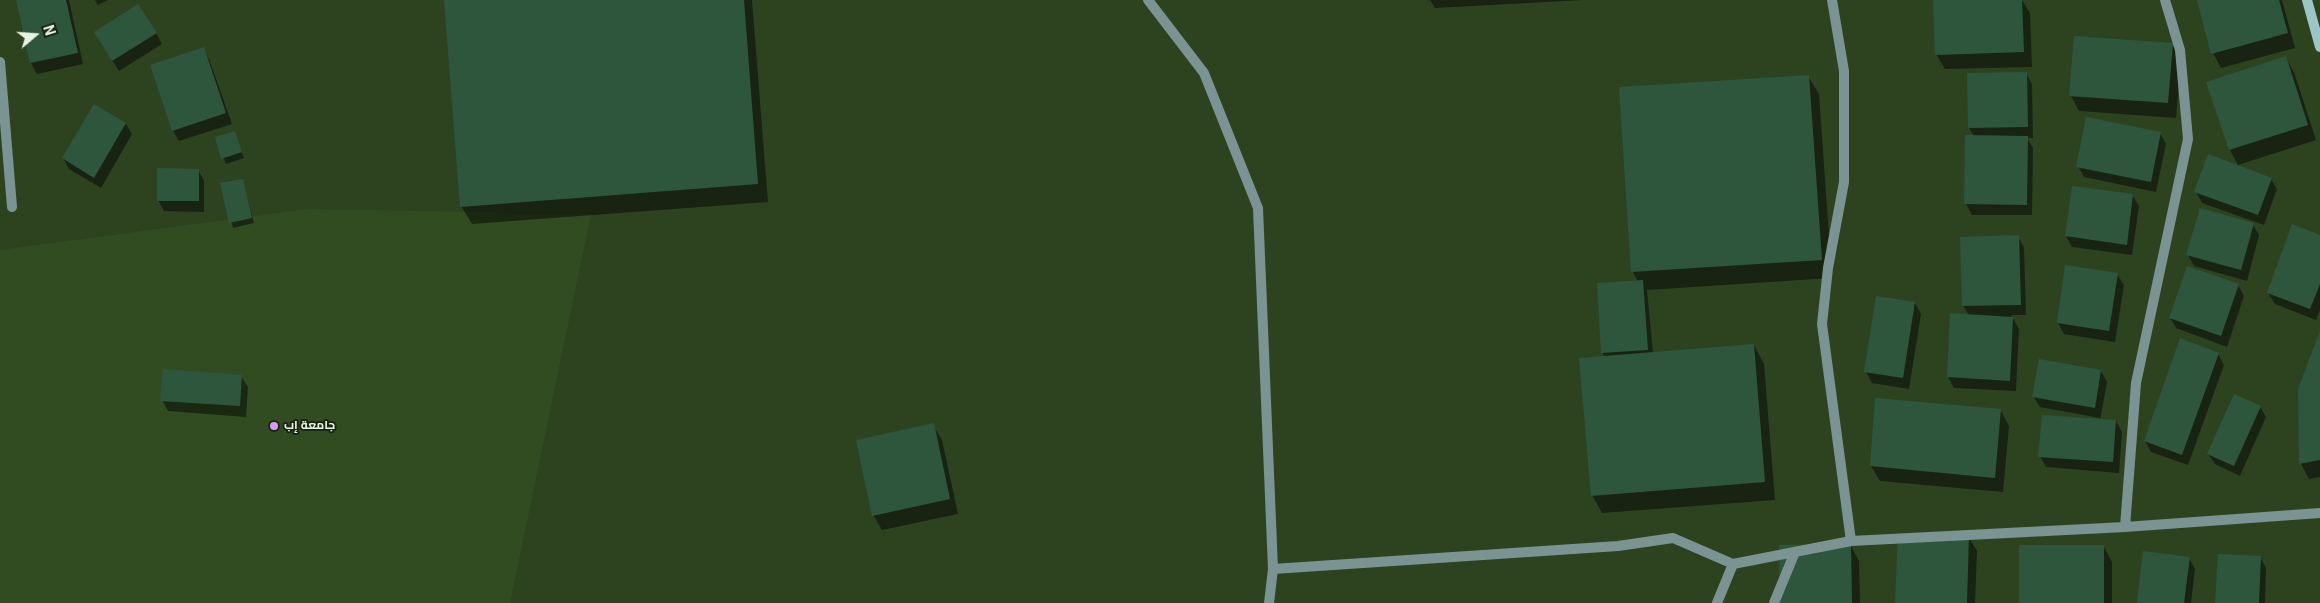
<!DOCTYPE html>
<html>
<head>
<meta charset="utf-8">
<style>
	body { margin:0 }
	#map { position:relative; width:2320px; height:603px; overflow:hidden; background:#2d4320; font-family:Roboto,sans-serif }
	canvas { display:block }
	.north { position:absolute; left:10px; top:10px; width:50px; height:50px; -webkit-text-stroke:4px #1c2616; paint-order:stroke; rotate:72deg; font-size:14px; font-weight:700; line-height:20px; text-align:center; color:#e7f5e0 }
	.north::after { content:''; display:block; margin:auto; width:18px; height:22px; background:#e7f5e0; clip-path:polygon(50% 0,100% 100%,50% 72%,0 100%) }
</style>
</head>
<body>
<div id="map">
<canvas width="2320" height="603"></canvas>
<div class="north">N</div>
</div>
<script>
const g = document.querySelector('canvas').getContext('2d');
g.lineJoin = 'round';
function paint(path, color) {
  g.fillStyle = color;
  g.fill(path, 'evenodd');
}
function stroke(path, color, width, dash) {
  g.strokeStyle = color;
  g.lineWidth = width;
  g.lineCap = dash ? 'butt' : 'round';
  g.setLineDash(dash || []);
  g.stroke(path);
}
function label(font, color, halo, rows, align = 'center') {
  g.font = font + ' Roboto,Cairo,sans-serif';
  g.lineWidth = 4;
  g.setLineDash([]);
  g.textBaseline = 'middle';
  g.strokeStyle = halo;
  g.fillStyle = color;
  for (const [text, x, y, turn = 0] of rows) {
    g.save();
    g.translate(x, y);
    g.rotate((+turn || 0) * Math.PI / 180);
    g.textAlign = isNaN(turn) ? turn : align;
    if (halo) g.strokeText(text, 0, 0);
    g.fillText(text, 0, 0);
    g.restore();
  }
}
paint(new Path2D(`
	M308,209L591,214L510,603H0V250Z`), '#324c22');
paint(new Path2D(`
	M17,0H69L83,64L37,74L31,63Z
	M95,0H108L98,5Z
	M445,0H752L768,202L472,224L461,206Z
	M1430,0H1583L1435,8Z
	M1963,0H2022L2030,13L2032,67L1945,69L1936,54Z
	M2198,0H2282L2295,48L2221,68L2213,53Z
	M156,33L162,44L119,71L101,43Z
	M2172,44L2181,59L2176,118L2079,111L2071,96Z
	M203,48L209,59L232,124L179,141L173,131L151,66Z
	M2285,57L2294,72L2316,140L2238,165L2230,150L2208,82Z
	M2026,73L2032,84L2033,138H2027L2033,148L2032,215H1972L1966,204L1974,136L1969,128Z
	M1808,76L1819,94L1832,278L1647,290L1653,353L1754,345L1764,364L1775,500L1602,513L1592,495L1605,357L1602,352L1638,282L1633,272Z
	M126,124L132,134L101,188L69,169L63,158Z
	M234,132L244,158L226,164L216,138Z
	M2160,133L2166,144L2156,192L2084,177L2078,166Z
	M198,170L204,181V212L164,211L158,200Z
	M2271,179L2277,189L2264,225L2202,203L2196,192Z
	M242,180L254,223L233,228L221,184Z
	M2073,187L2132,195L2139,206L2132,255L2072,247L2066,236Z
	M2253,225L2259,235L2247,281L2194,266L2188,255Z
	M2320,236V310L2316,320L2275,304L2268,293Z
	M2018,237L2024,247L2026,315H2011L2019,329L2016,391L1954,388L1948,377L1969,315L1963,306Z
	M2117,274L2124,285L2115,342L2064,334L2058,323Z
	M2238,285L2244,296L2227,347L2176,328L2170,318Z
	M1915,303L1921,314L1909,389L1872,383L1866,372Z
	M2320,334V477L2309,479L2301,464L2299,389Z
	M2218,354L2224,365L2188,465L2151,452L2145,441Z
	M2101,371L2107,382L2100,420L2116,421L2122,432L2119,473L2046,467L2040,456L2100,418L2040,407L2033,396Z
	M241,376L248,387L246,417L168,411L162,400Z
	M2260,407L2266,417L2240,476L2215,464L2208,454Z
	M2001,411L2009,426L2003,492L1880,481L1871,466Z
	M933,425L942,440L958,514L882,530L873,515Z
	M1968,536L1977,551L1975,603H1897Z
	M1851,546L1859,561L1860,603H1781Z
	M2104,547L2112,562V603H2020Z
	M2260,557L2266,568L2265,603H2217Z
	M2189,558L2195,569L2191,603H2138Z`), '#0007');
paint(new Path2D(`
	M16,0H66L78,53L30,63Z
	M444,0H744L758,184L460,207Z
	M1933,0H2022L2024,52L1935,55Z
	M2197,0H2279L2288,33L2211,54Z
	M138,4L157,33L112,61L94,32Z
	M2074,36L2173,43L2168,103L2069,96Z
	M204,47L226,113L172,131L150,65Z
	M2286,56L2308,125L2229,150L2206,82Z
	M2027,72L2028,127L1968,128L1967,73Z
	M1809,75L1822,260L1631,272L1619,87Z
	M94,104L126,123L94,178L62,158Z
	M2086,117L2161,132L2151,182L2076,167Z
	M235,131L242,152L221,159L215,137Z
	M1965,135L2028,136L2027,205L1964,204Z
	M2208,154L2272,178L2258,215L2194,192Z
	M157,168L199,169V201H157Z
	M243,179L252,218L229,223L220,183Z
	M2072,186L2133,194L2127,245L2065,236Z
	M2200,208L2254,223L2241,270L2186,255Z
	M2292,224L2320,235V284L2310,309L2267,293Z
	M2019,235L2021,305L1962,306L1960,237Z
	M2065,265L2118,273L2109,331L2057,323Z
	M2187,266L2239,284L2221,336L2169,318Z
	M1643,280L1648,350L1601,353L1597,283Z
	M1876,296L1915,302L1903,378L1864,372Z
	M1950,313L2013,317L2010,381L1947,377Z
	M2320,331V460L2299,464L2298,389Z
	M2180,338L2219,353L2182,455L2144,441Z
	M1754,344L1765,482L1591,496L1579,358Z
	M2039,359L2101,370L2095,408L2032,397Z
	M163,369L242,375L240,406L160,401Z
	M2234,394L2261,406L2234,466L2207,454Z
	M1875,398L2001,409L1995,478L1870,466Z
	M2042,415L2116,420L2113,462L2038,457Z
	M934,423L950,499L872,516L856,440Z
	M1898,533L1969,535L1967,603H1895Z
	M1851,544L1852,603H1780L1779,545Z
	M2019,545H2104V603H2019Z
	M2143,551L2190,557L2184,603H2137Z
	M2218,554L2261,556L2259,603H2215Z`), '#2e563d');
stroke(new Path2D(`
	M1148,0L1204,73L1258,208L1273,569
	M1269,603L1273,569L1618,546L1673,538L1733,564`), '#7b9493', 10);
stroke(new Path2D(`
	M1832,0L1844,71V182L1828,268L1822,324L1851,541
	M0,62L12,207
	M2125,527L2136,383L2188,139L2180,50L2165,0
	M1717,603L1733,564L1851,541L2125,527L2320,513
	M1774,603L1795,552`), '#7b9493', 10);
stroke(new Path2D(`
	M2307,0L2320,47`), '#9dc5c5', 10);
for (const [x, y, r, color] of [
	[274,426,5,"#d99af7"]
]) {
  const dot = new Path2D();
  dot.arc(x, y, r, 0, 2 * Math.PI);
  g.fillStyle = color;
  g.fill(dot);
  stroke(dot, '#1c2616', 2);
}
label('bold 12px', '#e7f5e0', '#1c2616', [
	["جامعة إب",284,426]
], 'left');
</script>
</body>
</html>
